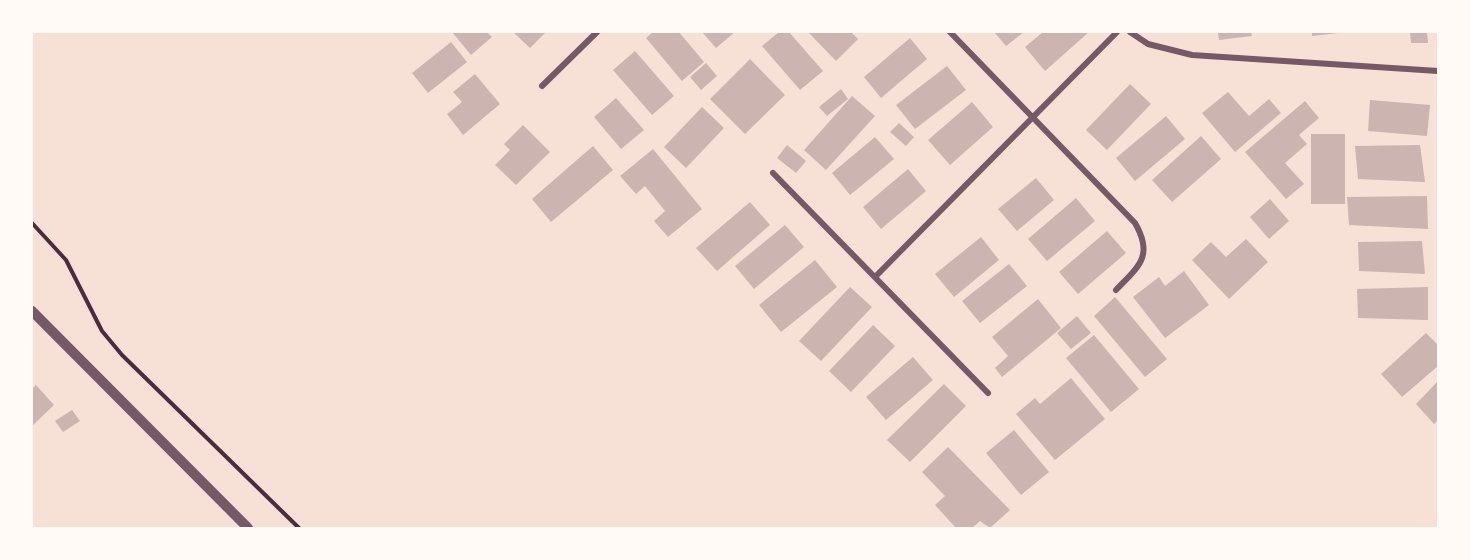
<!DOCTYPE html>
<html>
<head>
<meta charset="utf-8">
<style>
	body { margin:0 }
	#map { position:relative; width:1470px; height:560px; overflow:hidden; background:#f7e1d7; font-family:"Nunito Sans",sans-serif }
	canvas { display:block }
	.frame { position:absolute; inset:0; border:33px solid #fffaf5; pointer-events:none }
</style>
</head>
<body>
<div id="map">
<canvas width="1470" height="560"></canvas>
<div class="frame"></div>
</div>
<script>
const g = document.querySelector('canvas').getContext('2d');
g.lineJoin = 'round';
function paint(path, color) {
  g.fillStyle = color;
  g.fill(path, 'evenodd');
}
function stroke(path, color, width, dash) {
  g.strokeStyle = color;
  g.lineWidth = width;
  g.lineCap = dash ? 'butt' : 'round';
  g.setLineDash(dash || []);
  g.stroke(path);
}
paint(new Path2D(`
	M452,32H487L492,37L471,55Z
	M513,32H546L530,48Z
	M653,32H679L704,62L682,81L646,38Z
	M702,32H735L716,48Z
	M779,32H789L823,71L800,90L762,46Z
	M808,32H851L858,39L836,61Z
	M994,32H1024L1006,46Z
	M1043,32H1089L1045,71L1025,47Z
	M1218,32H1251L1252,36L1219,40Z
	M1312,32H1338V33L1312,36Z
	M1410,32H1427L1428,43H1411Z
	M910,38L927,59L881,98L864,77Z
	M451,42L467,62L428,93L412,73Z
	M635,51L674,96L652,115L613,70Z
	M750,59L785,95L745,134L710,99Z
	M706,63L717,76L701,90L690,77Z
	M947,66L966,90L915,129L896,105Z
	M475,74L500,104L463,135L447,114L462,102L453,92Z
	M1130,84L1151,104L1107,150L1086,130Z
	M841,89L848,99L827,116L819,107Z
	M1228,92L1249,116L1269,99L1281,113L1235,152L1202,113Z
	M852,96L875,116L826,170L804,150Z
	M616,98L644,130L621,149L594,117Z
	M1370,100L1430,105L1427,136L1368,131Z
	M1305,101L1319,118L1299,135L1307,144L1285,163L1304,184L1286,199L1245,152Z
	M972,102L993,127L950,165L928,140Z
	M702,107L724,128L686,168L664,147Z
	M1166,116L1185,139L1135,181L1116,158Z
	M899,123L914,137L906,146L890,132Z
	M523,125L550,152L516,185L495,165L510,150L504,144Z
	M1311,134H1345V204H1311Z
	M1201,136L1221,159L1172,202L1152,180Z
	M875,137L894,159L850,195L832,173Z
	M787,145L806,161L796,173L777,158Z
	M1420,145L1425,182L1358,179L1355,146Z
	M593,146L613,170L551,222L532,199Z
	M653,149L702,209L668,237L654,221L665,211L645,186L636,194L620,176Z
	M908,169L926,191L881,229L863,207Z
	M1036,178L1054,200L1017,231L998,209Z
	M1427,196L1428,229L1349,225L1347,197Z
	M1076,198L1095,221L1047,261L1028,239Z
	M1270,199L1289,221L1269,239L1250,217Z
	M750,202L770,225L717,271L696,248Z
	M785,225L804,247L754,289L735,266Z
	M1107,231L1126,253L1078,294L1059,272Z
	M981,237L999,260L954,297L935,274Z
	M1246,239L1268,262L1229,299L1192,260L1211,242L1226,257Z
	M1422,241L1425,274L1359,271L1358,242Z
	M815,260L837,287L781,332L759,305Z
	M1009,264L1027,286L980,323L962,301Z
	M1184,271L1209,305L1165,338L1133,297L1159,277L1165,286Z
	M850,287L872,307L821,361L799,341Z
	M1428,287V320L1358,318L1357,289Z
	M1115,297L1167,359L1145,377L1094,316Z
	M1038,299L1061,328L1002,377L995,368L1008,356L992,337Z
	M1077,316L1091,333L1071,349L1057,333Z
	M873,325L895,346L851,392L829,371Z
	M1426,333L1438,345V366L1402,397L1381,374Z
	M1094,335L1139,389L1111,412L1066,358Z
	M913,357L933,380L886,420L866,397Z
	M1071,378L1105,419L1055,460L1016,414L1035,398L1040,404Z
	M1438,381V420L1434,424L1416,404Z
	M944,384L966,406L910,462L887,440Z
	M36,385L54,405L32,426V389Z
	M72,410L80,421L63,432L55,421Z
	M1014,430L1049,472L1021,495L986,453Z
	M948,447L1010,510L990,528L980,521L972,528H956L935,505L945,496L922,472Z`), '#ccb4b1');
stroke(new Path2D(`
	M32,223L66,260L102,331L122,355L299,528`), '#4a2c40', 4);
stroke(new Path2D(`
	M950,32L1135,223C1154,256 1139,266 1116,290
	M1130,32L1148,44L1192,55L1438,71
	M542,86L597,32
	M773,173L988,393
	M875,277L1117,32`), '#755966', 6);
stroke(new Path2D(`
	M32,311L248,528`), '#755966', 10);
</script>
</body>
</html>
